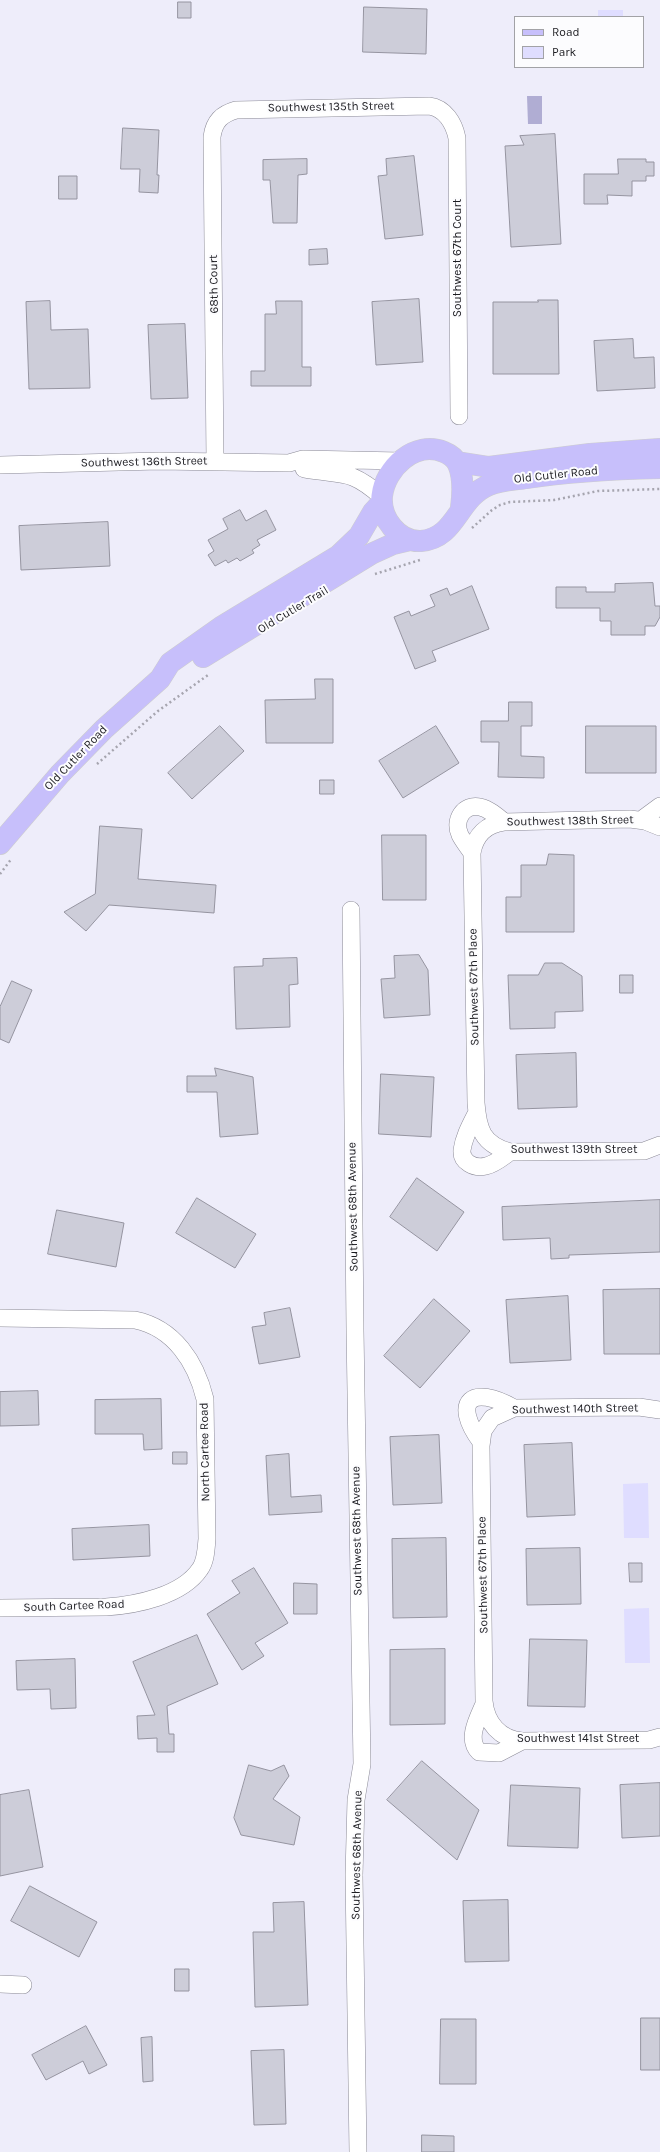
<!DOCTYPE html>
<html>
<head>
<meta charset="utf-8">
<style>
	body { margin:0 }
	#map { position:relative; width:660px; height:2152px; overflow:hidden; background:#eeedfa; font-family:Karla,sans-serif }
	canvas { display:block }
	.legend { position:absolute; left:514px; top:16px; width:130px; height:52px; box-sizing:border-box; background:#fcfcfe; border:1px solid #a2a2a6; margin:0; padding:5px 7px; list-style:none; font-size:12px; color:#1c1c21 }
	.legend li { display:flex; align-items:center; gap:8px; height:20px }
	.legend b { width:20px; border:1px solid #a2a2a6 }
</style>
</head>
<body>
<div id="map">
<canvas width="660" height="2152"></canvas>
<ul class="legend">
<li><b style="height:5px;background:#c7bffb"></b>Road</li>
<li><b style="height:11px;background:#dfddff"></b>Park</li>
</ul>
</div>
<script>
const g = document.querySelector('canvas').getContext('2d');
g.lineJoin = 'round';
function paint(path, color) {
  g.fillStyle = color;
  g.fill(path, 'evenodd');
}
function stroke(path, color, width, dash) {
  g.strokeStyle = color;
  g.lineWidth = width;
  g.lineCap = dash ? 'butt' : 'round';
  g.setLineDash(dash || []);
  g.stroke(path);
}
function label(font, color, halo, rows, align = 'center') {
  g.font = font + ' Karla,sans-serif';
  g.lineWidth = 4;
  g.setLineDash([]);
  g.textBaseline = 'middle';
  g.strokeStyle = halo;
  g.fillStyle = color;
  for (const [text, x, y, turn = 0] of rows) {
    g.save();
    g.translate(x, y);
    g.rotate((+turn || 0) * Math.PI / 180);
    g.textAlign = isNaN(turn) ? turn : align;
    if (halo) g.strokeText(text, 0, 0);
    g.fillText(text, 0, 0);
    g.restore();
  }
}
paint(new Path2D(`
	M598,10H623V17H598Z
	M648,1483L649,1538H624L623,1484Z
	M649,1608L650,1663H625L624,1609Z`), '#dfddff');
paint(new Path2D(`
	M527,96H542V124H528Z`), '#b0add3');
const building = new Path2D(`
	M178,2H191V18H178Z
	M364,7L427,9L426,54L363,52Z
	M123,128L159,130L157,175H159L158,193L139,192L140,169H121Z
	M555,134L561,244L511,247L505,146L524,145L520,136Z
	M414,156L423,235L385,239L378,176L387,175L386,159Z
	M307,159V174L298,175L297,223H273L270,180H263V160Z
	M618,159H646V162H654V176H646V181H632V196L607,195L608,204H584V174H618Z
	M59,176H77V199H59Z
	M327,249L328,264L309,265V250Z
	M419,299L423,362L376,365L372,302Z
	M538,300H558L559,374H493V302H538Z
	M50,301L51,330L88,329L90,388L29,389L26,302Z
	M276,301H302V367H311V386H251V371H265V314H276Z
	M185,324L188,398L151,399L148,325Z
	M633,339L634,358L654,357L655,388L597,391L594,341Z
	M240,510L246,521L266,510L276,530L257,540L260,545L252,550L254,553L240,561L237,558L228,563L226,560L215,566L208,555L214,551L208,540L228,529L223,519Z
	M108,522L110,566L21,570L19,526Z
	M653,583L655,606H660V617L655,626H645V635H611V621H600V608H556V587H586V592H615V584Z
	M472,586L489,629L432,651L436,661L415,669L394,617L409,611L411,616L435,606L430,595L447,588L450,595Z
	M315,679H333V743H266L265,700L315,699Z
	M509,702H532V726H521V756L544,757V778L498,777L499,742H481V721H508Z
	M220,726L244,751L192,799L168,773Z
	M436,726L459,763L403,798L379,761Z
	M586,726H656V773H586Z
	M320,780H334V794H320Z
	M100,826L142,829L138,879L216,885L214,913L109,905L86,931L64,912L95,894Z
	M382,835H426V900H383Z
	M549,854L574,855V932H506V897H521V865H546Z
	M419,955L428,970L430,1015L384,1018L381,979L395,978L394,956Z
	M297,958L298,984L289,985L290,1027L236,1029L234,967L263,966V959Z
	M545,963H562L582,976L583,1011L555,1012V1028L510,1029L508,975H538Z
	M620,975H633V993H620Z
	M12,981L32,990L9,1043L0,1039V1007Z
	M576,1053L577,1107L518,1109L516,1055Z
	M215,1068L253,1077L258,1134L220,1137L217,1092H187V1076H216Z
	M381,1074L434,1077L431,1137L379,1134Z
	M417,1178L464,1212L437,1251L390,1217Z
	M197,1198L256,1234L235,1268L176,1233Z
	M660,1200V1252L569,1255V1258L551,1259L550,1238L503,1240L502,1207Z
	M57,1210L124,1223L116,1267L48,1254Z
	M660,1289V1354H604L603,1290Z
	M568,1296L571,1360L510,1363L506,1300Z
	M434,1299L470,1331L420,1388L384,1356Z
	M290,1308L300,1357L259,1364L252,1327L266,1325L264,1313Z
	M38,1391L39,1425L0,1426V1392Z
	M161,1399L162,1449L144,1450L143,1434H95V1400Z
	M439,1435L442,1503L393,1505L390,1437Z
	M572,1443L575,1515L527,1517L524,1445Z
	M173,1452H187V1464H173Z
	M289,1454L291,1497L321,1495L322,1512L269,1515L266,1456Z
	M149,1525L150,1556L73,1560L72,1529Z
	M446,1538L447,1617L393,1618L392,1539Z
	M580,1548L581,1604L527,1605L526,1549Z
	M629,1563H642V1582H630Z
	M254,1568L288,1623L255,1643L264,1656L242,1670L207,1614L240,1593L232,1581Z
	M294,1583L317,1584V1614H294Z
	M197,1635L218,1684L167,1706L169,1734H174V1752H157V1738L138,1739L137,1716L155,1715L133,1662Z
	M530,1639L587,1640L585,1707L528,1706Z
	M445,1649V1724L390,1725V1650Z
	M75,1659L76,1708L51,1709L50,1689L17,1690L16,1661Z
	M422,1761L479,1810L457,1860L387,1800Z
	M249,1765L271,1771L284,1765L289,1776L273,1799L300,1817L294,1845L241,1835L234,1818Z
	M660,1783V1836L622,1838L620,1785Z
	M511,1785L580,1788L578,1848L508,1846Z
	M29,1790L43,1867L0,1876V1795Z
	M30,1886L97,1922L79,1957L11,1921Z
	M508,1900L509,1961L465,1962L463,1901Z
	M304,1902L308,2005L255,2007L253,1932H274L273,1903Z
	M175,1969H189V1991H175Z
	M641,2018H660V2070H641Z
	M441,2019H476V2084H440Z
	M86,2026L107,2065L89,2074L83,2061L46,2080L32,2055Z
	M152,2037L153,2081L143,2082L141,2038Z
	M284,2050L286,2124L254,2125L251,2051Z
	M422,2135L454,2136V2152H422Z`);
paint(building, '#cdcdd9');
stroke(building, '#9594a0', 1);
const minor = new Path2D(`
	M215,461L212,137C214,121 222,114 236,110L429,106C445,108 454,123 457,138L459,416
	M0,465L159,461L289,463L303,459L400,461
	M304,469C342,476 350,468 382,497
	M641,820L660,806
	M660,827L645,821L630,819L504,822C487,824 475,835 472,853L476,1103C478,1129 482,1144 510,1152L644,1151L660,1145
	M472,853C468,847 463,841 460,835C453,820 464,803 480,807C489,809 497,816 504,822
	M351,910L355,1330L362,1764L356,1800L354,1875L358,2152
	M477,1112C471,1124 464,1136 462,1150C461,1162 474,1169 486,1166C495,1164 503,1157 510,1152
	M0,1318L135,1320C174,1328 196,1362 205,1399L207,1539C206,1549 206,1561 200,1569C182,1596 136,1605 106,1607L0,1608
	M660,1410L639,1407L514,1408L492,1418L483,1431L481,1446L484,1701C486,1723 500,1739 522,1741L649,1740L660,1737
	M481,1442C451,1401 472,1384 514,1408
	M484,1704C478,1718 466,1739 479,1752L499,1753L522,1741
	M0,1984L23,1985`);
const major = new Path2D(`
	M457,462L489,467L590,454L660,449
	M461,508C463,493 464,478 458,464C455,458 449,454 444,452C415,440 385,468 382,496C380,518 398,542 421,541C457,538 457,498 489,485C501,480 514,480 527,478C571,471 616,469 660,468
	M203,657L371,554L393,544L410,540
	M0,844L60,774L104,729L160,679L170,663L221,627L338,556L359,536L373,512L382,502`);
stroke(minor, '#8b8a96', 18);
stroke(major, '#cdcdce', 22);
stroke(new Path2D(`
	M472,528L492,510L500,505L510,502L554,500L598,491L660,489
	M375,574L420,560
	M97,764L158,711L208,675
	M0,874L12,858`), '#a6a5af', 2.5, [2, 3]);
stroke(minor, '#fff', 17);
stroke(major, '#c7bffb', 21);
label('12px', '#1c1c21', '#fcfcfe', [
	["Southwest 135th Street",331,107,-1],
	["Southwest 67th Court",458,258,-90],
	["68th Court",214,284,-91],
	["Southwest 136th Street",144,462,-1],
	["Old Cutler Road",556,475,-6],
	["Old Cutler Trail",293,610,-31],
	["Old Cutler Road",76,758,-46],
	["Southwest 138th Street",570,821,-1],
	["Southwest 67th Place",474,987,-91],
	["Southwest 139th Street",574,1150],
	["Southwest 68th Avenue",353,1207,-91],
	["Southwest 140th Street",575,1409,-1],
	["North Cartee Road",205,1452,-91],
	["Southwest 68th Avenue",357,1531,-91],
	["Southwest 67th Place",483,1575,-91],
	["South Cartee Road",74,1606,-2],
	["Southwest 141st Street",578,1739],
	["Southwest 68th Avenue",357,1855,-89]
]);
</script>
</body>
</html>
